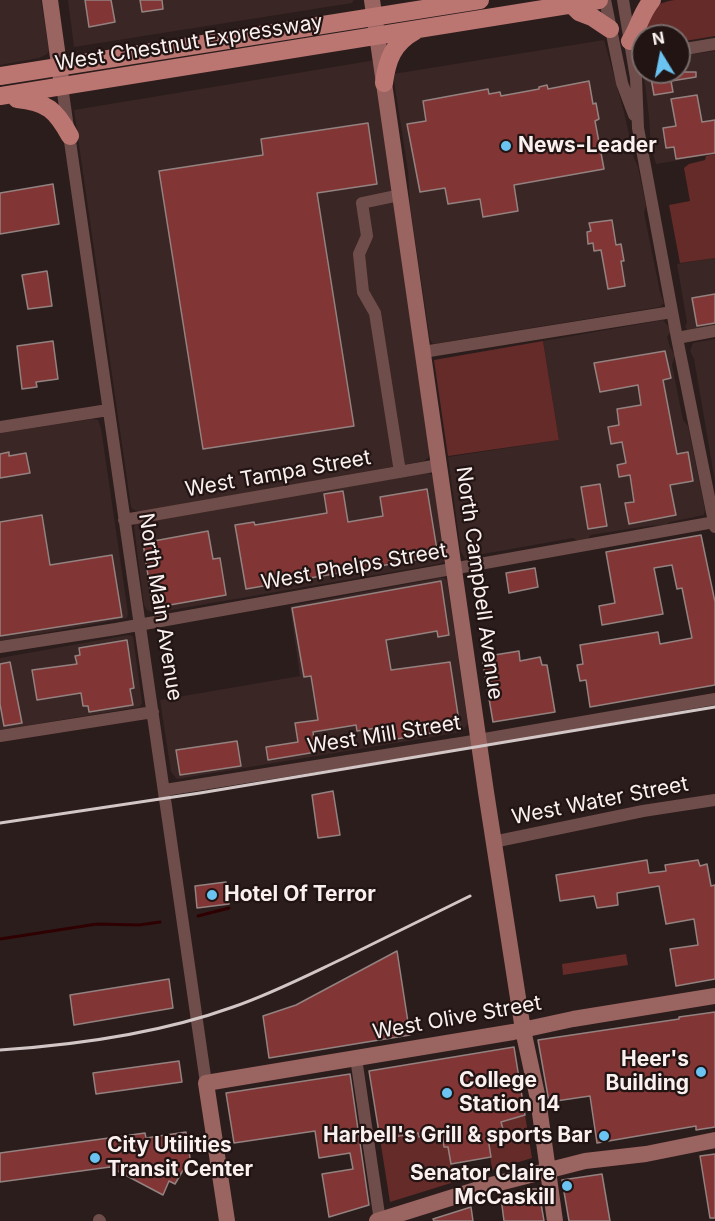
<!DOCTYPE html>
<html>
<head>
<meta charset="utf-8">
<style>
	body { margin:0 }
	#map { position:relative; width:715px; height:1221px; overflow:hidden; background:#2b1d1c; font-family:Inter,sans-serif }
	canvas { display:block }
	.north { position:absolute; left:631px; top:24px; width:60px; height:60px; box-sizing:border-box; background:#211413; border:2px solid #786c6b; border-radius:50%; rotate:350deg; font-size:16px; font-weight:700; line-height:24px; text-align:center; color:#faf0ef }
	.north::after { content:''; display:block; margin:auto; width:21px; height:27px; background:#6ac3f1; clip-path:polygon(50% 0,100% 100%,50% 72%,0 100%) }
</style>
</head>
<body>
<div id="map">
<canvas width="715" height="1221"></canvas>
<div class="north">N</div>
</div>
<script>
const g = document.querySelector('canvas').getContext('2d');
g.lineJoin = 'round';
function paint(path, color) {
  g.fillStyle = color;
  g.fill(path, 'evenodd');
}
function stroke(path, color, width, dash) {
  g.strokeStyle = color;
  g.lineWidth = width;
  g.lineCap = dash ? 'butt' : 'round';
  g.setLineDash(dash || []);
  g.stroke(path);
}
function label(font, color, halo, rows, align = 'center') {
  g.font = font + ' Inter,sans-serif';
  g.lineWidth = 4.5;
  g.setLineDash([]);
  g.textBaseline = 'middle';
  g.strokeStyle = halo;
  g.fillStyle = color;
  for (const [text, x, y, turn = 0] of rows) {
    g.save();
    g.translate(x, y);
    g.rotate((+turn || 0) * Math.PI / 180);
    g.textAlign = isNaN(turn) ? turn : align;
    if (halo) g.strokeText(text, 0, 0);
    g.fillText(text, 0, 0);
    g.restore();
  }
}
paint(new Path2D(`
	M0,0H41L49,51L47,54L39,58L0,65Z
	M68,0H354L352,3L74,47Z
	M604,40L624,112L634,158L638,167L646,206L644,213L660,292L664,303L660,307L433,344L430,340L410,206L408,171L393,74Z
	M715,51V154L656,164L651,148L649,117L643,68V72H679V56Z
	M376,60L430,454L428,458L424,461L144,512L134,510L131,507L74,110Z
	M715,258V327L688,331L685,327L687,322L677,264Z
	M663,320L670,328V333L667,337L670,347L675,355L672,365L683,420L688,426L705,510L704,515L670,522L666,525L647,526L591,535L588,539L578,541L573,538L483,554L478,559H465L461,552L448,457L559,440L543,341Z
	M715,339V482L694,359L690,351L693,343Z
	M92,419L98,420L101,428L128,613L127,618L0,641V433Z
	M428,473L433,475L444,556V562L439,564L154,613L147,610L144,605L134,527L136,522Z
	M440,578H445L447,581L468,724L462,732L177,779L171,772L160,700L300,676L290,606Z
	M128,635L133,636L142,703L140,707L0,730V658Z`), '#3a2624');
paint(new Path2D(`
	M675,0H715V36L679,42V36H643V45C641,40 641,36 643,31C646,11 655,3 675,0Z
	M715,154V258L680,263L669,205L690,201L684,168L689,164L705,160L706,156Z
	M543,341L559,440L448,456L434,360Z
	M626,954L628,965L563,975L562,964Z
	M525,1115L532,1158L492,1170L487,1132L502,1129L501,1122Z
	M417,1131L419,1137L442,1133L444,1147H448L452,1165L450,1166L453,1177L449,1179L451,1183L390,1202L380,1139Z`), '#642b29');
stroke(new Path2D(`
	M198,916L229,908
	M0,939L97,924L139,925L160,922`), '#2f0002', 3);
const building = new Path2D(`
	M85,0H111L115,22L89,27Z
	M140,0H162L163,9L142,12Z
	M650,72H696V77L671,81L673,92L654,95Z
	M589,81L593,104L596,103L599,119L595,121L604,169L514,185L518,211L483,217L480,199L448,204L445,188L420,192L407,124L426,121L423,101L488,89L489,94L500,92L501,96L539,89V87L547,85L548,89Z
	M697,95L702,122L715,120V153L676,159L674,147L666,148L663,128L676,126L671,99Z
	M368,123L377,184L317,193L354,426L203,449L159,171L263,155L261,139Z
	M53,184L59,224L0,234V193Z
	M612,220L616,245L621,244L624,261H621L625,286L608,289L601,250L594,251L593,243L588,244L587,232L591,231L589,223Z
	M47,271L52,306L28,309L22,275Z
	M715,294V323L697,326L692,298Z
	M53,341L58,379L36,382L37,387L22,389L17,346Z
	M665,351L671,378L663,380L677,454L688,452L693,481L670,485L676,515L629,524L625,503L634,502L630,475L619,477L617,465L626,463L622,442L611,444L608,427L619,425L617,409L641,405L638,385L600,392L594,363Z
	M9,452V456L26,453L30,473L0,478V454Z
	M600,484L607,526L588,529L581,487Z
	M427,489L438,556L246,589L235,525L254,522L255,525L327,513L324,494L343,491L348,522L383,516L380,497Z
	M42,515L50,565L112,555L122,617L0,636V522Z
	M208,531L213,559L220,558L226,595L153,608L143,543Z
	M701,535L715,602V685L590,707L586,680L580,681L577,665L583,664L580,645L658,632L660,644L692,638L682,588L677,589L672,565L654,568L663,614L602,625L599,606L615,603L606,552Z
	M535,568L538,587L509,593L506,573Z
	M441,581L449,635L438,637L437,631L386,640L391,670L450,662L460,728L385,741L383,727L357,731L356,725L313,732L316,752L268,760L266,747L298,742L295,723L318,720L311,676L304,677L292,608Z
	M127,640L134,688L130,689L133,705L89,712L88,706H83L81,693L37,700L32,670L77,664L75,656L80,655L79,648Z
	M519,651L520,661L540,657L542,665H547L555,712L493,722L482,657Z
	M10,662L22,723L4,726L0,704V664Z
	M237,741L241,766L180,775L176,750Z
	M333,791L340,835L318,838L312,795Z
	M647,860L649,873L666,871L665,865L698,860L700,866L707,864L711,886L715,885V979L676,986L670,949L698,945L694,919L666,924L659,886L617,893L618,905L597,908L594,896L560,901L556,875Z
	M226,882L229,904L197,908L195,886Z
	M397,951L410,1035L269,1058L263,1016L296,1005Z
	M169,979L173,1008L74,1025L70,995Z
	M715,1012V1127L696,1130V1126L597,1143L590,1096L549,1102L538,1040L679,1019V1017Z
	M514,1047L525,1115L501,1122L503,1129L487,1132L491,1157L451,1164L448,1147H444L442,1133L419,1137L418,1133L380,1139L369,1071Z
	M179,1061L182,1082L96,1094L93,1073Z
	M350,1074L369,1205L329,1217L322,1174L353,1169L350,1153L319,1158L315,1131L234,1143L226,1093Z
	M186,1132L191,1164L186,1165L175,1184L169,1181L163,1195L110,1167L0,1182V1153L145,1133L146,1138Z
	M715,1154V1218H710L700,1156Z
	M602,1174L610,1221H569L562,1180Z
	M529,1189H537L539,1192L544,1221H504L501,1198Z
	M471,1207L473,1221H434L433,1219Z`);
paint(building, '#813635');
stroke(building, '#948280', 1.5);
stroke(new Path2D(`
	M605,0L622,83L634,115
	M623,0L636,78L638,128L677,338L715,527
	M679,50L715,44
	M62,86L206,1083
	M400,195L362,203L367,236L359,254L363,292L375,313L400,472
	M677,338L715,331
	M423,352L672,312
	M0,427L108,410
	M124,520L439,465
	M0,647L116,629L715,522
	M0,736L153,712
	M165,790L467,742L715,699
	M493,842L643,811L715,800
	M356,1058L380,1221
	M99,1220L100,1221`), '#6f4d4a', 12);
stroke(new Path2D(`
	M50,0L62,86
	M372,0L486,792L523,1030L538,1099L555,1221
	M227,1221L206,1083L513,1032L573,1019L715,996
	M377,1221L495,1184L585,1161L646,1154L715,1140`), '#9a6461', 16);
stroke(new Path2D(`
	M571,4L579,12L592,17L610,29
	M630,41C639,27 641,13 652,0
	M0,76L480,0
	M384,83C387,60 393,43 415,31
	M0,96L599,0
	M17,99C47,102 56,110 70,136`), '#bc7672', 18);
stroke(new Path2D(`
	M0,823L200,793L715,707
	M0,1050C76,1045 161,1033 233,1007C271,994 306,976 342,959C385,938 427,917 470,896`), '#d2c7c6', 3);
for (const [x, y, r, color] of [
	[506,146,6,"#6ac3f1"],
	[212,895,6,"#6ac3f1"],
	[701,1072,6,"#6ac3f1"],
	[447,1093,6,"#6ac3f1"],
	[604,1136,6,"#6ac3f1"],
	[95,1158,6,"#6ac3f1"],
	[567,1186,6,"#6ac3f1"]
]) {
  const dot = new Path2D();
  dot.arc(x, y, r, 0, 2 * Math.PI);
  g.fillStyle = color;
  g.fill(dot);
  stroke(dot, '#211413', 2);
}
label('21px', '#faf0ef', '#211413', [
	["West Chestnut Expressway",189,43,-9],
	["West Tampa Street",278,474,-10],
	["West Phelps Street",354,567,-10],
	["North Campbell Avenue",479,583,82],
	["North Main Avenue",160,607,81],
	["West Mill Street",384,735,-9],
	["West Water Street",600,801,-11],
	["West Olive Street",457,1018,-10]
]);
label('bold 21px', '#faf0ef', '#211413', [
	["News-Leader",518,146],
	["Hotel Of Terror",224,895],
	["Heer's",689,1060,"right"],
	["Building",689,1084,"right"],
	["College",459,1081],
	["Station 14",459,1105],
	["Harbell's Grill & sports Bar",592,1136,"right"],
	["City Utilities",107,1146],
	["Transit Center",107,1170],
	["Senator Claire",555,1174,"right"],
	["McCaskill",555,1198,"right"]
], 'left');
</script>
</body>
</html>
